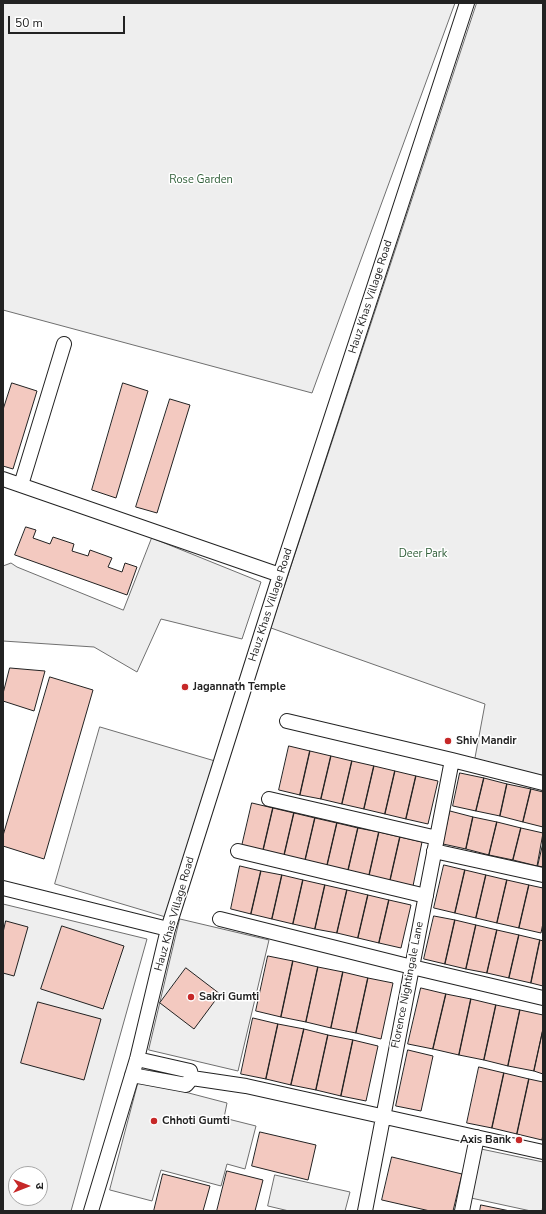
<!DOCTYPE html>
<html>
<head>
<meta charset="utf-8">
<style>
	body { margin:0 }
	#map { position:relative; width:546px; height:1214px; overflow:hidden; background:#fff; font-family:"Nunito Sans","Noto Sans Devanagari",sans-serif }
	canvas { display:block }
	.frame { position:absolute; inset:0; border:4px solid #222; pointer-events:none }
	.north { position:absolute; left:8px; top:1166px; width:40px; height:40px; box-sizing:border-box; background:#fff; border:1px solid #a7a7a7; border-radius:50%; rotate:90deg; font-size:11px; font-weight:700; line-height:16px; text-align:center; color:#222 }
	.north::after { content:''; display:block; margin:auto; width:14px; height:18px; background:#c62828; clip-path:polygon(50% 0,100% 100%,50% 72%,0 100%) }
	.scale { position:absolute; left:8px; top:16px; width:117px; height:18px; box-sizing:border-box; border:2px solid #222; border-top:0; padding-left:5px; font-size:12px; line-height:14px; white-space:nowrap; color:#222; -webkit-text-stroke:3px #fff; paint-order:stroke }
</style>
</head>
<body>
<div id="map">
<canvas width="546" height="1214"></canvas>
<div class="frame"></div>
<div class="north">उ</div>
<div class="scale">50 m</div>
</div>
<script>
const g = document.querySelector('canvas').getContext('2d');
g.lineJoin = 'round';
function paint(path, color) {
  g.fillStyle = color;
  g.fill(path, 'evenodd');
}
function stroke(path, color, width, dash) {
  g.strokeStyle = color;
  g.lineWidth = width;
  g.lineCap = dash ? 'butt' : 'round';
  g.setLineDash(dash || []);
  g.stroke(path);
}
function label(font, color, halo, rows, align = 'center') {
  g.font = font + ' "Nunito Sans",sans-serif';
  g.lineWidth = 3;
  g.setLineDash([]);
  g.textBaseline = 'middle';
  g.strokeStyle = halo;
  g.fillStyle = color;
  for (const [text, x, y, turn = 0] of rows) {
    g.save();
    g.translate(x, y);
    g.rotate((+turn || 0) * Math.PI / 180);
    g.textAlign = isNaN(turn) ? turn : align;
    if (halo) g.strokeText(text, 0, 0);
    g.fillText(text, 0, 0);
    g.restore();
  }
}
const green = new Path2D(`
	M3,3H455L312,393L3,310Z
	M477,3H543V779L474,763L485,704L271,628Z
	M152,538L261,582L242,639L161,619L137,672L94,647L3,641V566L11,563L17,567L123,610Z
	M100,727L215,761L169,918L55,884Z
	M3,904L147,939L71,1211H3ZM16,1174H40V1198H16Z
	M180,919L269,940L238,1071L149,1050Z
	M139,1080L227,1103L224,1118L256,1126L245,1169L227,1164L221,1186L161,1170L152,1201L110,1190Z
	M481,1149L543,1162V1205L542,1211H531L471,1198Z
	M275,1175L350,1192L345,1211H289L268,1206Z`);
paint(green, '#eee');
stroke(green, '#6f6f6f', 1);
const building = new Path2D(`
	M12,383L37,391L13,469L3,466V410Z
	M123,383L148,391L116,498L92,490Z
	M170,399L190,405L157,513L136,507Z
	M26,527L36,530L33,538L50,544L53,537L74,544L72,551L88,556L90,550L112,558L108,567L122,572L125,563L137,567L127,595L15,555Z
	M10,668L45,671L34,711L3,701V694Z
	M50,677L93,690L44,859L3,846V836Z
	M289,746L310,751L300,795L279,790Z
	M310,751L331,756L321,799L300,795Z
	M331,756L352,761L342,804L321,799Z
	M352,761L374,766L364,809L342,804Z
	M374,766L395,771L385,814L364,809Z
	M395,771L416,776L406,819L385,814Z
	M460,773L484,778L476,811L453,806Z
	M416,776L438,781L428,824L406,819Z
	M484,778L507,784L500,816L476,811Z
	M507,784L531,789L523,822L500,816Z
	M531,789L543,792V827L523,822Z
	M252,803L273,808L263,851L242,846Z
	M273,808L294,813L284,856L263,851Z
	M450,811L473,817L466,849L443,844Z
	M294,813L315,818L305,861L284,856Z
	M473,817L497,822L489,855L466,849Z
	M315,818L337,823L327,866L305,861Z
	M497,822L521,828L513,860L489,855Z
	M337,823L358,828L348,871L327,866Z
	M358,828L379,832L369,876L348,871Z
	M521,828L543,833L537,866L513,860Z
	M379,832L400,837L390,881L369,876Z
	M400,837L422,842L413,886L390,881Z
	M543,843V867L538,866Z
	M444,865L465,870L455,913L434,908Z
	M240,866L261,871L251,914L231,909Z
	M465,870L486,875L476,918L455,913Z
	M261,871L282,875L272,919L251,914Z
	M282,875L303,880L293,924L272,919Z
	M486,875L507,880L497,923L476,918Z
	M303,880L325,885L315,929L293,924Z
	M507,880L529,885L519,928L497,923Z
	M325,885L347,890L337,933L315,929Z
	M529,885L543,888V923L541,933L519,928Z
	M347,890L368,895L358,938L337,933Z
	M368,895L389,900L379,943L358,938Z
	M389,900L411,905L401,948L379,943Z
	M434,916L455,920L445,964L424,959Z
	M455,920L476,925L466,969L445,964Z
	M6,921L28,927L14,976L3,973V933Z
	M476,925L497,930L487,973L466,969Z
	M62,926L124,946L103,1009L41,989Z
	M497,930L519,935L509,978L487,973Z
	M519,935L540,940L531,983L509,978Z
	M540,940L543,941V986L531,983Z
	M268,956L293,961L281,1017L256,1011Z
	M293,961L318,967L306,1022L281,1017Z
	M318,967L343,972L331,1028L306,1022Z
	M186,968L220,994L194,1029L160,1003Z
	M343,972L368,978L356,1033L331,1028Z
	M368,978L393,983L381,1039L356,1033Z
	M421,988L446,994L433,1049L408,1044Z
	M446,994L471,999L459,1055L433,1049Z
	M471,999L496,1005L484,1060L459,1055Z
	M38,1002L101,1019L84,1080L21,1063Z
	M496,1005L520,1010L508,1066L484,1060Z
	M520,1010L543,1015V1029L534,1071L508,1066Z
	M253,1018L278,1024L266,1079L241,1074Z
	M278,1024L304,1029L291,1085L266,1079Z
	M304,1029L328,1035L316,1090L291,1085Z
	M543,1029V1074L534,1071Z
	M328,1035L353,1040L341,1096L316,1090Z
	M353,1040L378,1046L366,1101L341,1096Z
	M408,1050L433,1056L421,1111L396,1106Z
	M479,1067L504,1073L492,1128L467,1123Z
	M504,1073L529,1079L517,1134L492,1128Z
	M529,1079L543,1082V1134L542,1140L517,1134Z
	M260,1132L316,1145L308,1180L252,1166Z
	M392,1157L462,1174L453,1211H430L382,1200Z
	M227,1171L263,1180L255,1211H217Z
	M163,1174L210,1186L203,1211H154Z
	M481,1205L510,1211H480Z`);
paint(building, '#f3c9c0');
stroke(building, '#222', 1);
const minor = new Path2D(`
	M3,479L280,575
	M21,485L64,344
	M287,721L452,760L543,783
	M269,799L437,838
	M238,851L426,896
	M434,851L543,875
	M3,888L168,929
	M220,919L412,967L543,998
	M137,1059L190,1071L192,1078
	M132,1075L186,1085L192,1078
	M192,1078L246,1086L543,1152
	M91,1211L137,1059L168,929L280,575L467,3
	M365,1211L452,760
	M462,1211L477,1137`);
stroke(minor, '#222', 16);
stroke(minor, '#fff', 14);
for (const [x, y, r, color] of [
	[185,687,4,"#c62828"],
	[448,741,4,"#c62828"],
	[191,997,4,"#c62828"],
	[154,1121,4,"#c62828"],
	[519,1140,4,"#c62828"]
]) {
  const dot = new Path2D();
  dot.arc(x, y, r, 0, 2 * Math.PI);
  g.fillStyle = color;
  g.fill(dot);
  stroke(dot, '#fff', 1.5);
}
label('11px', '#2f5e38', '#fff', [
	["Rose Garden",201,180],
	["Deer Park",423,554]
]);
label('11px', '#222', '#fff', [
	["Hauz Khas Village Road",371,297,-72],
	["Hauz Khas Village Road",271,605,-72],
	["Hauz Khas Village Road",175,914,-74],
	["Florence Nightingale Lane",408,985,-79]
]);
label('bold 11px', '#222', '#fff', [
	["Jagannath Temple",193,687],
	["Shiv Mandir",456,741],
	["Sakri Gumti",199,997],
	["Chhoti Gumti",162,1121],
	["Axis Bank",511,1140,"right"]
], 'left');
</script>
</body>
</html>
